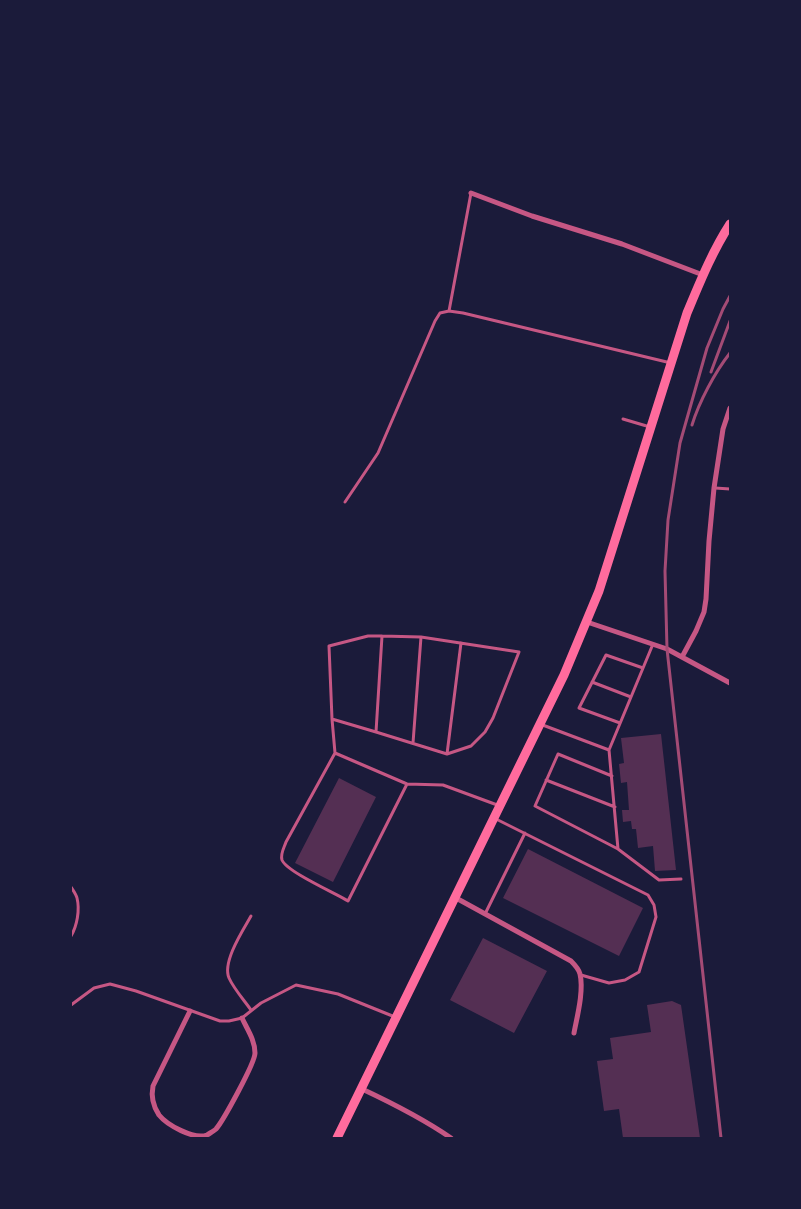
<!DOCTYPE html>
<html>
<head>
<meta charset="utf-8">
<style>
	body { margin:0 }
	#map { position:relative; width:801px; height:1209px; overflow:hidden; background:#1b1b3a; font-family:"Open Sans",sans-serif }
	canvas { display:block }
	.frame { position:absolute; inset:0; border:72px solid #1b1b3a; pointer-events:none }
</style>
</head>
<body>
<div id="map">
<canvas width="801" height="1209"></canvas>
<div class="frame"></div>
</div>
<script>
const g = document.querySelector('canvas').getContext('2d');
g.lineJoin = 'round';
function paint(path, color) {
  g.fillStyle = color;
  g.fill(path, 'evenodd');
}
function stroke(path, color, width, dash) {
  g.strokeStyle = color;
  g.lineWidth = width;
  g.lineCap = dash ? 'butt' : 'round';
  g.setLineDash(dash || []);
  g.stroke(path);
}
paint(new Path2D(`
	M661,734L676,870L655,871L653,846L638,848L636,829H632L631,821L623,822L622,810H629L627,782L621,783L619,764L624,763L621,738Z
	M339,778L376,797L333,882L295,863Z
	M528,849L643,908L619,956L503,898Z
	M483,938L547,971L514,1033L450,1000Z
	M672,1001L681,1005L700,1138H623L619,1109L604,1111L597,1061L613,1059L610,1038L651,1032L647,1005Z`), '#542f53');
stroke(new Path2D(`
	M449,311L471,193
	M623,419L650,427
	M715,488L730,489
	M345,502L378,453L435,321L440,313L449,311L463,313L671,363
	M382,636L376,732L447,754L471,746L485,732L493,718L519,652L421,637L382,636H368L329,646L332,719L335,753L407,784L443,785L500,806
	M592,682L631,697
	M332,719L376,732
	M620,723L579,708L606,655L643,668
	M540,724L609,750L653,644
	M413,743L421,637
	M609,750L618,849L535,806L558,754L612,776
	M335,753L286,842C284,848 280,854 282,860C287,872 335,893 348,901L407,784
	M447,754L461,643
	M546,780L615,807
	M496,819L648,895L654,905L656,917L639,972L625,980L609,983L581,975
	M618,849L659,880L681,879
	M71,887C73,890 76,894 77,898C80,910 77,926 71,936
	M485,914L525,833
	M251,916C243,930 222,962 229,978C234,989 244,1000 251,1010
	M71,1005L94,988L110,984L136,991L220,1021H229L242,1018L261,1003L296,985L338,994L395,1017`), '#c65784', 3);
stroke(new Path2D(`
	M471,193L532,216L622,244L703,275
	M587,622L667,649L730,683
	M682,657L696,631L704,612L706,599L709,541L714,488L723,429L730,408
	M456,898L571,961C575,965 579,969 580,974C584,991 577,1017 574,1033
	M190,1011L153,1086C151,1096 153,1106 159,1115C167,1125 194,1140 207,1135C210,1133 214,1131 216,1129C223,1121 255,1063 255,1053C255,1040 247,1029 242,1018
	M362,1089C394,1104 422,1118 451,1138`), '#c65784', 5);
stroke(new Path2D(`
	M337,1138L564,675L599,591L687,313C700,282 712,252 730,224`), '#ff6b9d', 9);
stroke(new Path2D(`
	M711,372L730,321
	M692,425C699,402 715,372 730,353
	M721,1138L667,649L665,571L668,520L680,443L707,348L723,309L730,296`), '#a44b75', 3);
</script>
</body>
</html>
